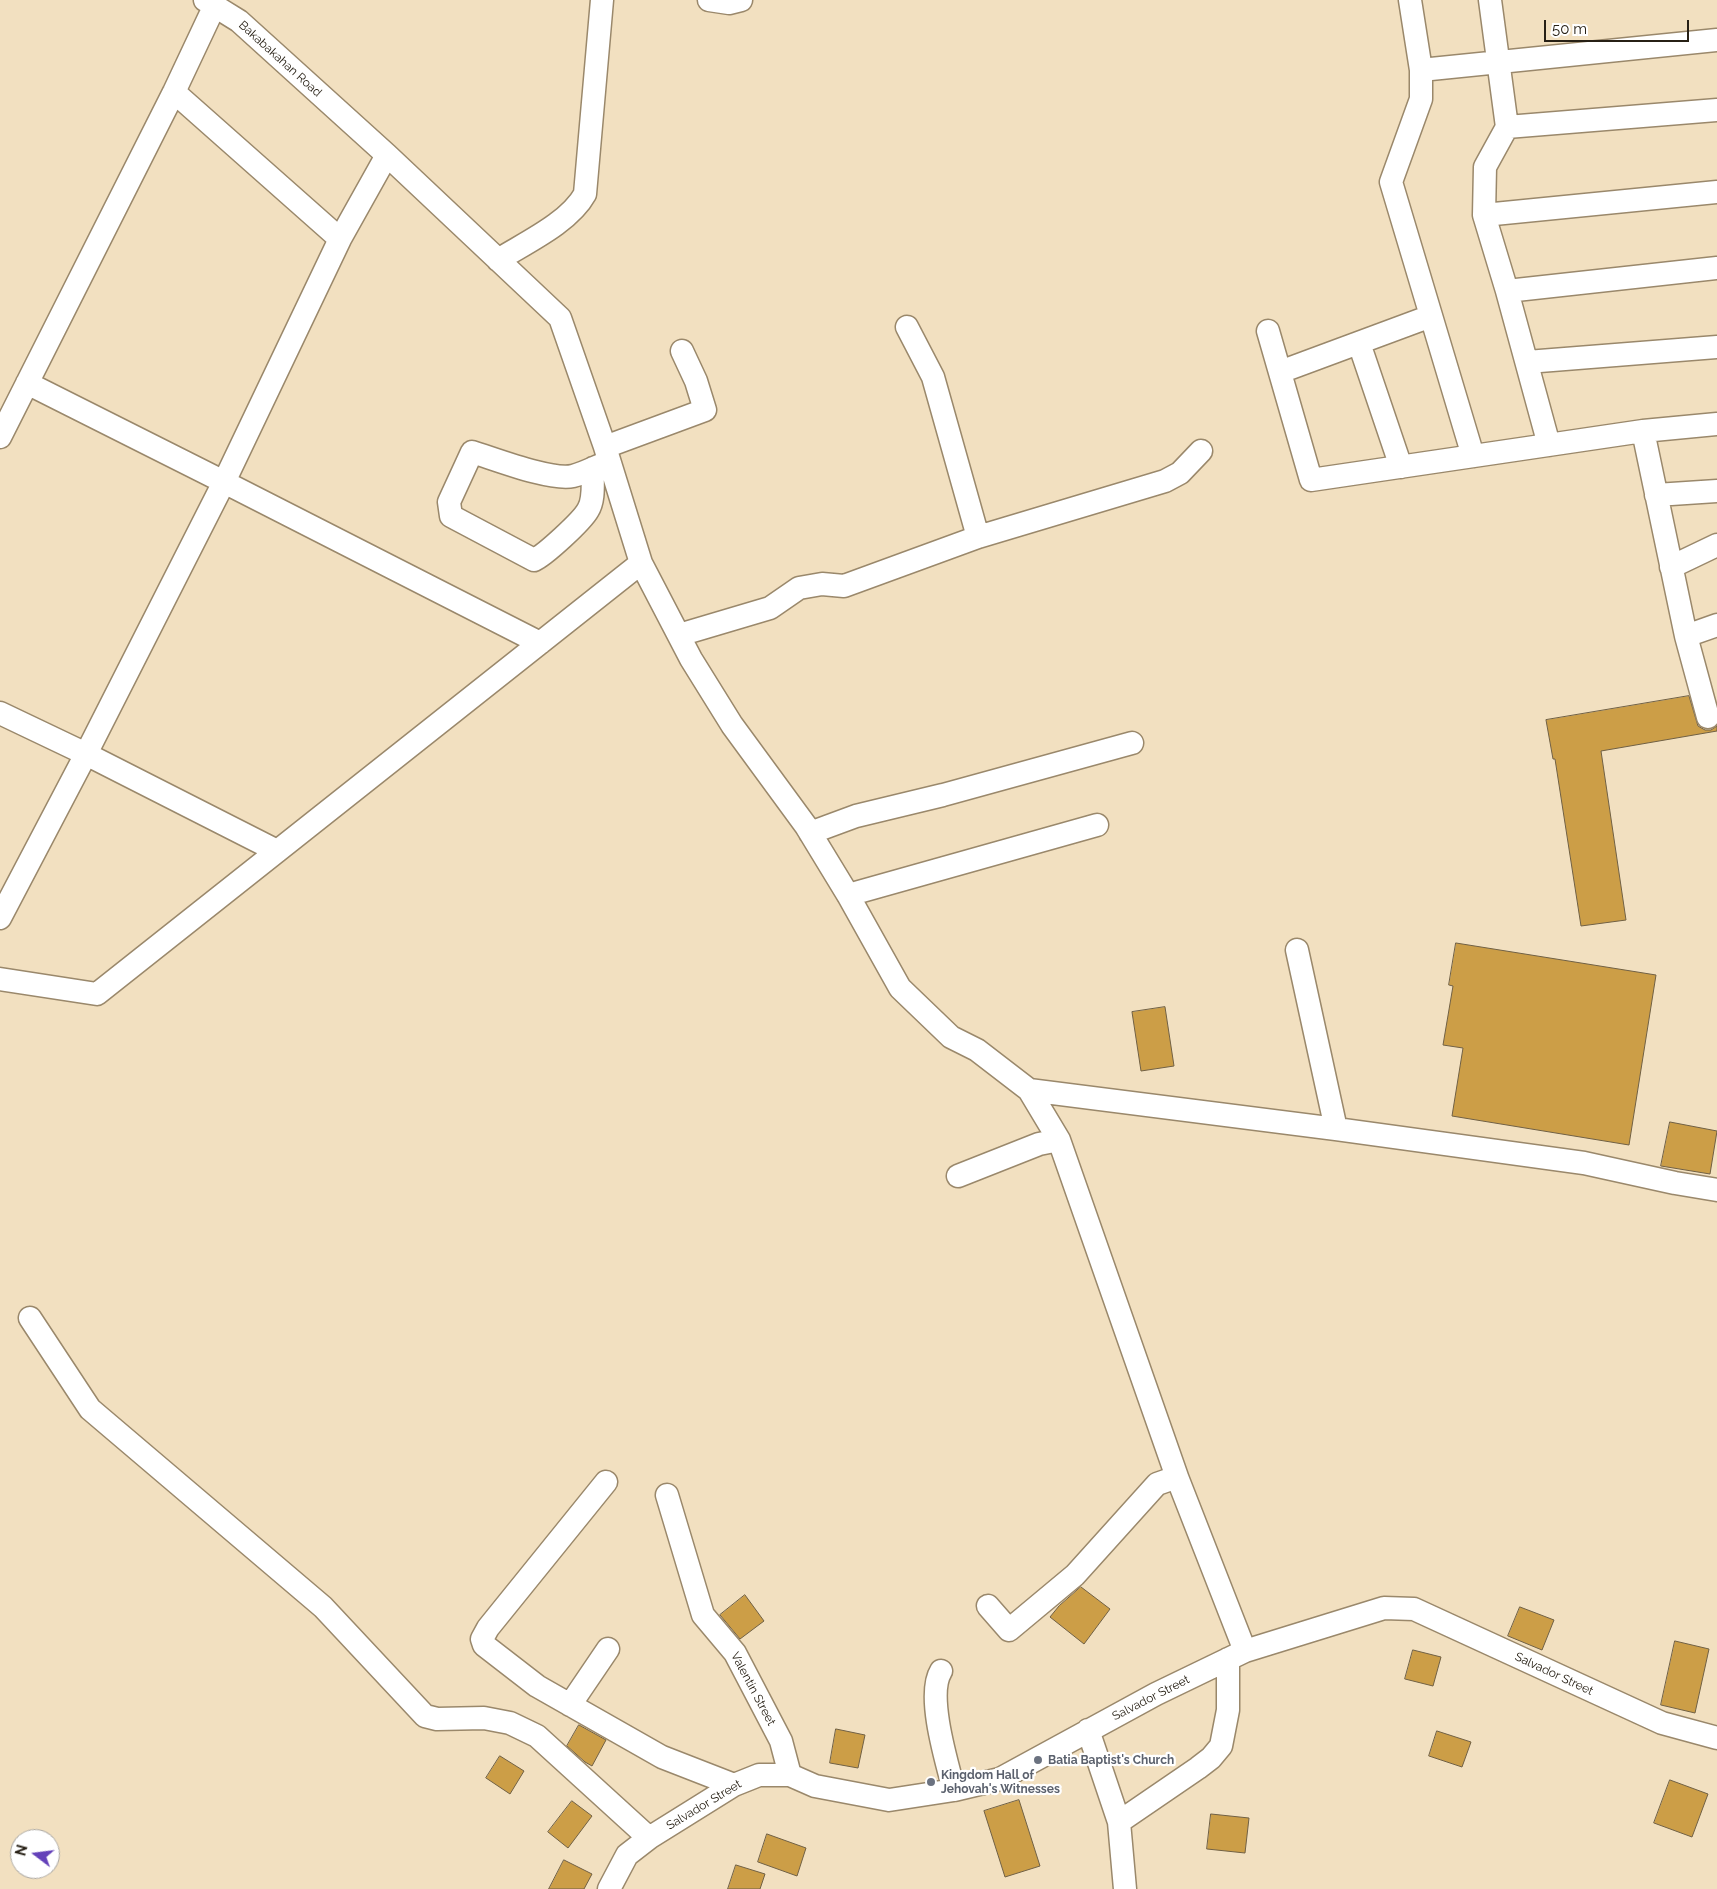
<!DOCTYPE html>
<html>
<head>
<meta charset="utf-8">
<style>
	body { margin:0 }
	#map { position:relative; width:1717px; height:1889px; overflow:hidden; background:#f2e0c0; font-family:Raleway,sans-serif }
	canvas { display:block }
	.north { position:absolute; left:10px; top:1829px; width:50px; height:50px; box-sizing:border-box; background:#fff; border:1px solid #a9a6a1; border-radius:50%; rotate:285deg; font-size:14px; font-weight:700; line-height:20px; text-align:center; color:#272015 }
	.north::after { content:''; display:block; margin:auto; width:18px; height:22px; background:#6441b9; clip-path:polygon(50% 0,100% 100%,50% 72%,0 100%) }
	.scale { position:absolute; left:1544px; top:20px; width:145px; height:22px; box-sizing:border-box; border:2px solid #272015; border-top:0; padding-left:6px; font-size:15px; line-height:18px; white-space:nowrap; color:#272015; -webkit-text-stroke:4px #fff; paint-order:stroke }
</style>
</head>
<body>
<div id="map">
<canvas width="1717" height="1889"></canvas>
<div class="north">N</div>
<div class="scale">50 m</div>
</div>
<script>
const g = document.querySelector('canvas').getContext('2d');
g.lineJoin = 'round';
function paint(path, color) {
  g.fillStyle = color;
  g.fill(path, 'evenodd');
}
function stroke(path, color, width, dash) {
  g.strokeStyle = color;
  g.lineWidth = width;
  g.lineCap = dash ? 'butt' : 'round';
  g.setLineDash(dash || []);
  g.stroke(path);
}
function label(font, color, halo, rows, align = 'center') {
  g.font = font + ' Raleway,sans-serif';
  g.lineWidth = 4.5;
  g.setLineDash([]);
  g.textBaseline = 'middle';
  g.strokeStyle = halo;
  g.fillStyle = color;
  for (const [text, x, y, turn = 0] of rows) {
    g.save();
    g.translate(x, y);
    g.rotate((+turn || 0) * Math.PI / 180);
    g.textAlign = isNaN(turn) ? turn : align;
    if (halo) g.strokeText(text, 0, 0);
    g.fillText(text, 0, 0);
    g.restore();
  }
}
const building = new Path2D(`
	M1689,696L1698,726L1705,730H1711L1717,726V731L1601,751L1626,920L1581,926L1555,759H1553L1546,720Z
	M1456,943L1656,975L1629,1145L1452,1116L1463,1048L1443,1045L1453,986L1449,985Z
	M1165,1007L1174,1066L1141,1071L1132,1012Z
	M1670,1122L1717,1131L1710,1174L1661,1166Z
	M1081,1587L1110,1609L1084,1644L1050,1617L1059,1606Z
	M745,1595L764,1621L740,1639L720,1615Z
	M1520,1607L1554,1620L1542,1650L1508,1636Z
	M1675,1641L1709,1649L1695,1713L1661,1705Z
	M1413,1650L1441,1657L1433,1686L1405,1679Z
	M579,1725L606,1740L592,1766L585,1762L567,1746Z
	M836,1729L865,1735L858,1768L830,1763Z
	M1437,1731L1471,1742L1462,1767L1429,1756Z
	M500,1756L524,1771L510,1794L486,1778Z
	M1670,1780L1708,1794L1692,1837L1654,1823Z
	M1019,1800L1040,1866L1005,1877L984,1811Z
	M572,1801L592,1816L568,1848L548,1832Z
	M1211,1814L1249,1818L1245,1853L1207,1849Z
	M767,1834L806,1848L797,1876L758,1862Z
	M564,1860L592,1874L584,1889H549Z
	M736,1865L765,1874L760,1889H728Z`);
paint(building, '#cc9e47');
stroke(building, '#706044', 1);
const minor = new Path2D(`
	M205,0L239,21L387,155L560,318L605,447L641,563L691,659L732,725L806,826L848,895L900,988L951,1037L977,1050L1029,1090L1059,1140L1177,1477L1245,1651
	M709,0L729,3L741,0
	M1410,0L1421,70V99L1391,182L1473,456
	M1490,0L1507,127L1485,167L1484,215L1507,291L1549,445
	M1421,70L1717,40
	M174,92L340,239
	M1507,127L1717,110
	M1484,215L1717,192
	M498,260C525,243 569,223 585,194L602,0
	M1507,291L1717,268
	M907,327L933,377L978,537
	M1268,331L1311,480L1643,431L1717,424
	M1359,343L1401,467
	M1527,362L1717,347
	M1280,372L1431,316
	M27,383L224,482L540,643
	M1643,431L1686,636L1708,717
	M0,437L174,92L215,5
	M605,447L705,410L696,381L682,351
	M593,468C592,481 595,499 588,510C582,521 545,555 534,560L451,516L449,502L472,452C495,459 551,481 573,476C585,473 597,466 608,462
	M1656,495L1717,491
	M1671,567L1717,545
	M679,635L770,608L799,588L822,584L844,586L978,537L1165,481L1180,473L1201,451
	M1686,636L1717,625
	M0,713L86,754L277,851
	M810,833L856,816L943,795L1132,743
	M848,895L1097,825
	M0,918L86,754L224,482L340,239L387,155
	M1297,950L1336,1129
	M0,979L97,994L641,563
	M1029,1090L1336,1129L1584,1163L1675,1183L1717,1190
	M958,1176L1039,1144L1059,1140
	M30,1318L90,1409L323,1607L425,1716L437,1719L484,1718L510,1723L537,1736L649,1838
	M606,1482L488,1628L482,1639L484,1645L537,1686L662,1757L734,1785
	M667,1495L703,1615L735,1653L781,1741L790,1775
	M988,1606L1009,1630L1075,1575L1157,1484L1177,1477
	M941,1671C926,1695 947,1763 954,1790
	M570,1705L608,1649
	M1088,1730L1119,1822
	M609,1889L627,1855L649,1838L734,1785L759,1775H790L815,1786L889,1800L954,1790L1000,1779L1156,1694L1245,1651L1384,1608L1414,1609L1662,1723L1717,1738
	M1125,1889L1119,1822L1198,1768L1211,1758L1221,1746L1228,1710V1659`);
stroke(minor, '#9a886b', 25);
stroke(minor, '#fff', 22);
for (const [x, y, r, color] of [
	[1038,1760,5,"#6b7280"],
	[931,1782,5,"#6b7280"]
]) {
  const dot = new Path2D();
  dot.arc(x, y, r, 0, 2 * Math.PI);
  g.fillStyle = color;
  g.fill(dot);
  stroke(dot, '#fff', 2);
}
label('12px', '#272015', '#fff', [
	["Bakabakahan Road",280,59,42],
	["Salvador Street",1554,1674,25],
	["Valentin Street",753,1689,62],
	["Salvador Street",1151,1698,-27],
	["Salvador Street",704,1805,-31]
]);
label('bold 12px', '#5b616d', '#fff', [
	["Batia Baptist's Church",1048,1760],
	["Kingdom Hall of",941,1775],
	["Jehovah's Witnesses",941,1789]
], 'left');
</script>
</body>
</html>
